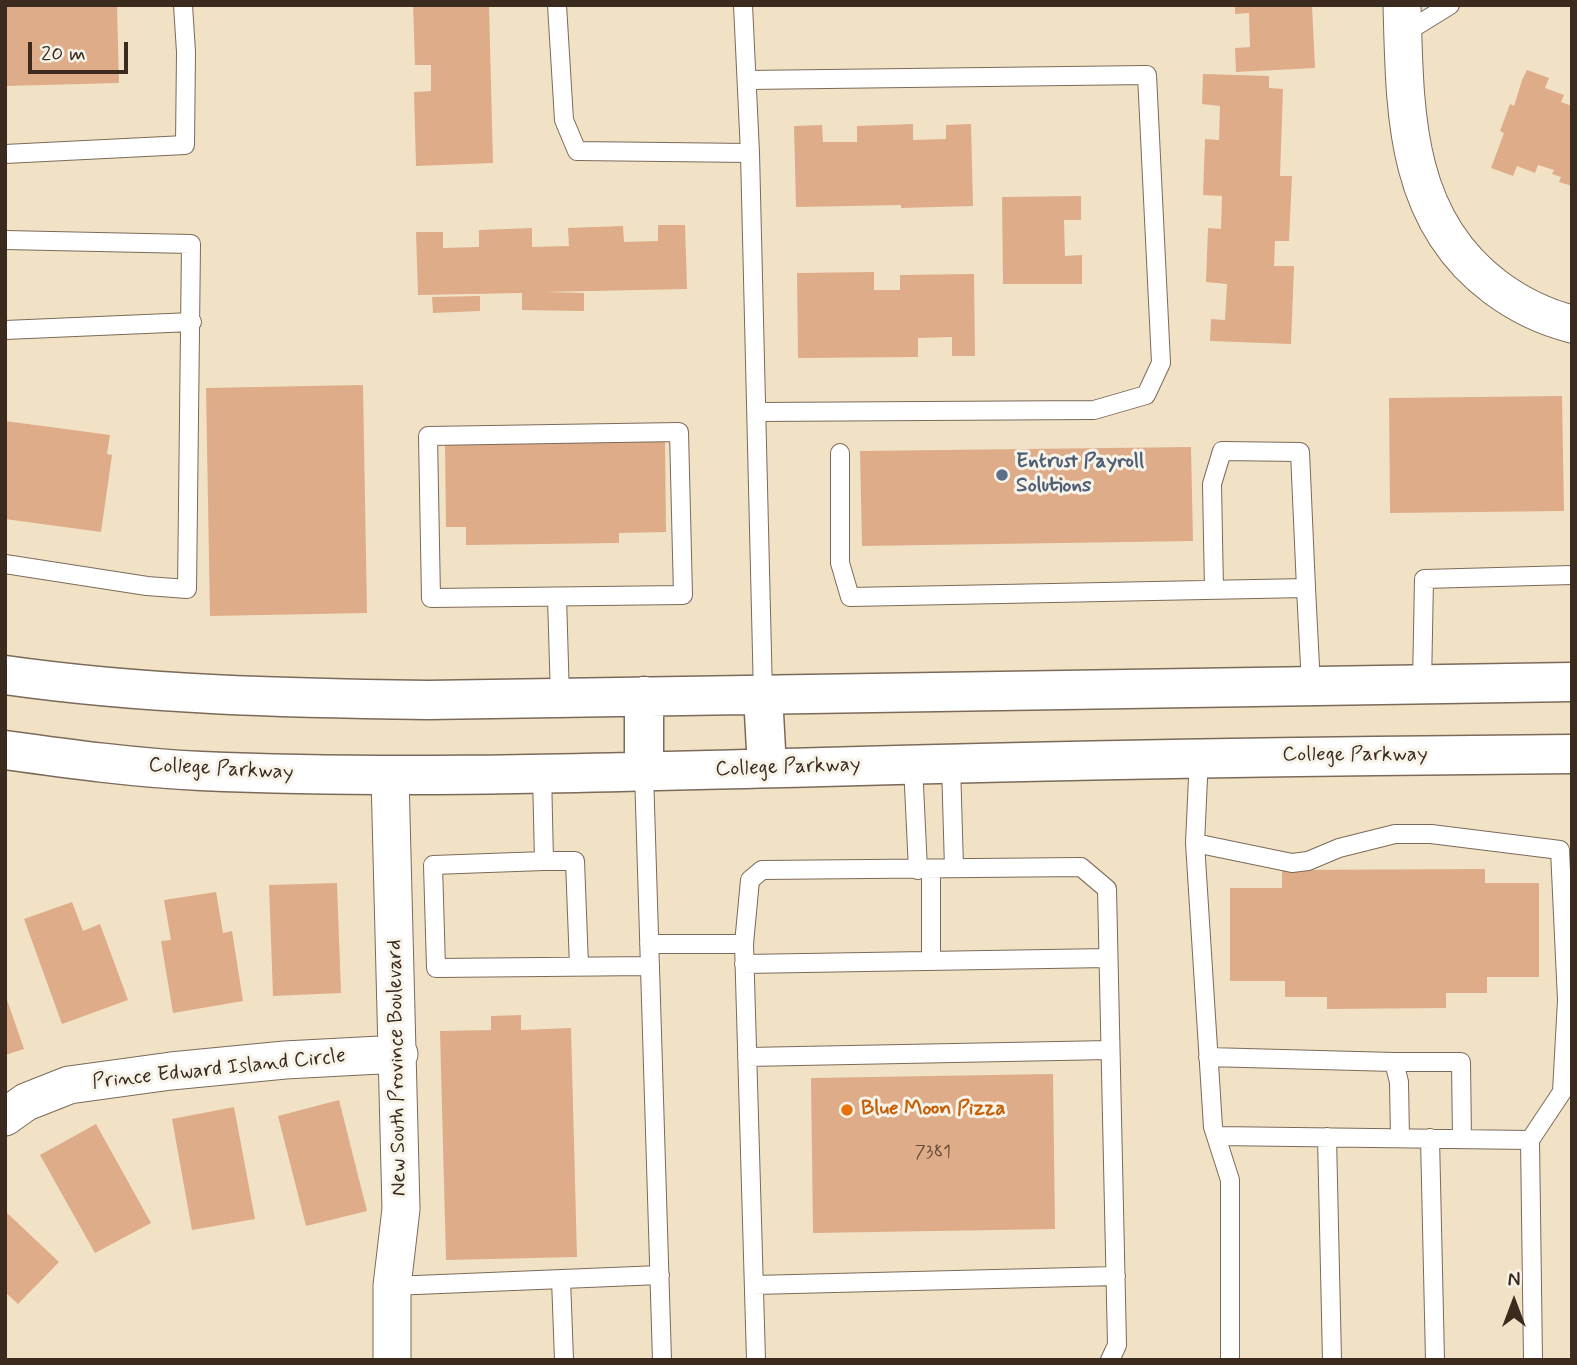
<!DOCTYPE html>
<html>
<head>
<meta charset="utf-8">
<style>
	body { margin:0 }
	#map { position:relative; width:1577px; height:1365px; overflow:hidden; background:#f1e2c6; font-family:Mynerve,sans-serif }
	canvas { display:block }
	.frame { position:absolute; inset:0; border:7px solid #3b2a1e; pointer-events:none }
	.north { position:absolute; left:1479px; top:1267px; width:70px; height:70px; -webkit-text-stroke:5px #f7f3e8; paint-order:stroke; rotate:0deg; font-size:19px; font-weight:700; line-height:28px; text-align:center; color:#3b2a1e }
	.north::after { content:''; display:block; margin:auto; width:24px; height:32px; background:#3b2a1e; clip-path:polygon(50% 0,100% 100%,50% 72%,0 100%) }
	.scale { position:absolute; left:28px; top:42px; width:100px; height:32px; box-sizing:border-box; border:4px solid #3b2a1e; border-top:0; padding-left:9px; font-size:21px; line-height:24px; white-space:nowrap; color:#3b2a1e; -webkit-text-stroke:5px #f7f3e8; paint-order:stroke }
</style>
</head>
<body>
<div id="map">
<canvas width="1577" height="1365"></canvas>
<div class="frame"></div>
<div class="north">N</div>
<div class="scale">20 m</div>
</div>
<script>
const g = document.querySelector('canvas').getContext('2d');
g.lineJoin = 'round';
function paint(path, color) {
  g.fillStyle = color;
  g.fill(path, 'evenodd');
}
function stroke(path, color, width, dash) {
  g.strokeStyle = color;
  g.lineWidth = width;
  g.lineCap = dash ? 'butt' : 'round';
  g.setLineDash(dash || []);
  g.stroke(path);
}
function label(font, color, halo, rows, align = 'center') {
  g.font = font + ' Mynerve,sans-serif';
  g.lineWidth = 6;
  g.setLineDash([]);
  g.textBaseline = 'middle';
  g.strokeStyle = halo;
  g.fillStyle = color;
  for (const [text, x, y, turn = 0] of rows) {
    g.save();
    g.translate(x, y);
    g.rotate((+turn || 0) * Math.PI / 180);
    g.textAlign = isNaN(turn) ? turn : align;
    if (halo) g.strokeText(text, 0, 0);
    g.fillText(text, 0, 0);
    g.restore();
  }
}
paint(new Path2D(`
	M5,5H117L119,83L5,86Z
	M413,5H489L493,163L416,166L414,92L431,91V65H415Z
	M1235,5H1312L1315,68L1236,72L1235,48L1250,47L1249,13L1235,14Z
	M1527,70L1549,78L1545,88L1564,95L1561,102L1572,106V186L1559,182L1561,177L1552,174L1554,170L1538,165L1535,173L1517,166L1513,176L1491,168L1504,133L1500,131L1510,104L1514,106L1522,80Z
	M1203,74L1269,76V88L1283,89L1280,176H1292L1289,241H1275L1274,266H1294L1291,344L1210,341L1211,319L1225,320L1227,284L1206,282L1208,228L1221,229L1222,196L1203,195L1205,139L1219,140L1220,106L1202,104Z
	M913,124V140L946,139V125L971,124L973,206L901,208V205L796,207L794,126L822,125L823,142H857V126Z
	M1081,196V220H1064L1065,256L1082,255V284H1003L1002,197Z
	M658,225H685L687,289L543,292L584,293V311L522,310V293L418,295L416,232H443V248L479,247V230L532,228V247L569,246L568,228L623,226L624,242L658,241Z
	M874,272V290H900V275L974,274L975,356H952V337L918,338V357L798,358L797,273Z
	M480,296V311L433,313L432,297Z
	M363,385L367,613L210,616L206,388Z
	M1562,396L1564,511L1390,513L1389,398Z
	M5,421L110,435L107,454L112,455L101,532L5,519Z
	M665,439L666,532L619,533V543L466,545V527H446L445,443Z
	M1191,447L1193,541L862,546L860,451Z
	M1485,869V883H1539V977H1487V993H1446V1008L1327,1009V997H1285V981H1230V888H1282V870Z
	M337,883L341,993L273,996L269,885Z
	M216,892L223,933L232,931L243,1001L173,1013L161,941L171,940L164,900Z
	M72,902L83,931L100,924L128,1000L62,1024L24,919Z
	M5,994L24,1049L5,1055Z
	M521,1015V1030L571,1028L577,1257L446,1260L440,1031L491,1030V1016Z
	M1053,1074L1055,1229L813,1233L811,1078Z
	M339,1100L367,1211L306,1226L278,1116Z
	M234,1107L255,1219L192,1230L172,1119Z
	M96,1124L151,1223L95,1253L40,1155Z
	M5,1211L59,1262L18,1304L5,1292Z`), '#deac88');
const service = new Path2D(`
	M557,5L564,120L577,151L750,153
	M743,5L750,153L763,695
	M1403,34L1450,5
	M747,80L1147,75L1161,363L1146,395L1094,410L757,412
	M5,154L185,145L186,52L183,5
	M5,240L191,244L187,589L147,586L5,564
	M5,330L192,322
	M679,432L683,595L431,598L428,436Z
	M840,453V563L850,597L1306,588L1311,686
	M1214,590L1212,484L1222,451L1300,452L1306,588
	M557,597L560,698
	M1422,685L1424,579L1572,575
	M1199,757L1195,843L1213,1127L1230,1180V1360
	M951,764L954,868
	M913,765L918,870
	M644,772L662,1360
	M542,773L544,861L433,865L436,968L650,966
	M1195,843L1292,863L1308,861L1339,848L1395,834H1431L1560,850L1567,1000L1562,1092L1530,1140L1533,1360
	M544,861H575L579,966
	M931,869V961
	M649,944H744L750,880L762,870L1081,867L1107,889L1117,1345L1110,1360
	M744,944L756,1360
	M744,964L1108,958
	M747,1057L1110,1050
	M1208,1057L1394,1062L1399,1082L1400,1138
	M1394,1062H1461L1462,1139
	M1216,1136L1530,1140
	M1327,1137L1332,1360
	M1430,1138L1435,1360
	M561,1279L564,1360
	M754,1285L1116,1276
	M392,1286L660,1275`);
const minor = new Path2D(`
	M1402,5C1405,110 1403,218 1495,287C1519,305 1544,317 1572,324
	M390,776L401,1209L392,1286V1360
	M5,1117L26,1102L69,1085L171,1071L285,1060L399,1054`);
const primary = new Path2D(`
	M5,675C146,695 286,698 428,700L1572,682
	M763,695L767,768
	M5,750C70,759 136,768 201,771C408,780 616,772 823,767C1073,760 1322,756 1572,754
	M644,772V696`);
stroke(service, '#7b6a59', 20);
stroke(minor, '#7b6a59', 39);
stroke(primary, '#7b6a59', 41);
stroke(service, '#fff', 18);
stroke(minor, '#fff', 37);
stroke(primary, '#fff', 38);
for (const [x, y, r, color] of [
	[1002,475,7,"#5c6f8a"],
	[847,1110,7,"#e8710a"]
]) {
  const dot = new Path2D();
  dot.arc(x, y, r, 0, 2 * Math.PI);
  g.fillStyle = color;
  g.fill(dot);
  stroke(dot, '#f7f3e8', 2.5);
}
label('18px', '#644a38', null, [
	["7381",933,1153]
]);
label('bold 21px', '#4e5e75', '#f7f3e8', [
	["Entrust Payroll",1016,463],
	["Solutions",1016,487]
], 'left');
label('21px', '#3b2a1e', '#f7f3e8', [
	["College Parkway",1355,756],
	["College Parkway",788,768,-2],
	["College Parkway",221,770,3],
	["New South Province Boulevard",398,1068,-91],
	["Prince Edward Island Circle",219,1070,-6]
]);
label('bold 21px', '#c56008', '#f7f3e8', [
	["Blue Moon Pizza",861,1110]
], 'left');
</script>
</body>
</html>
